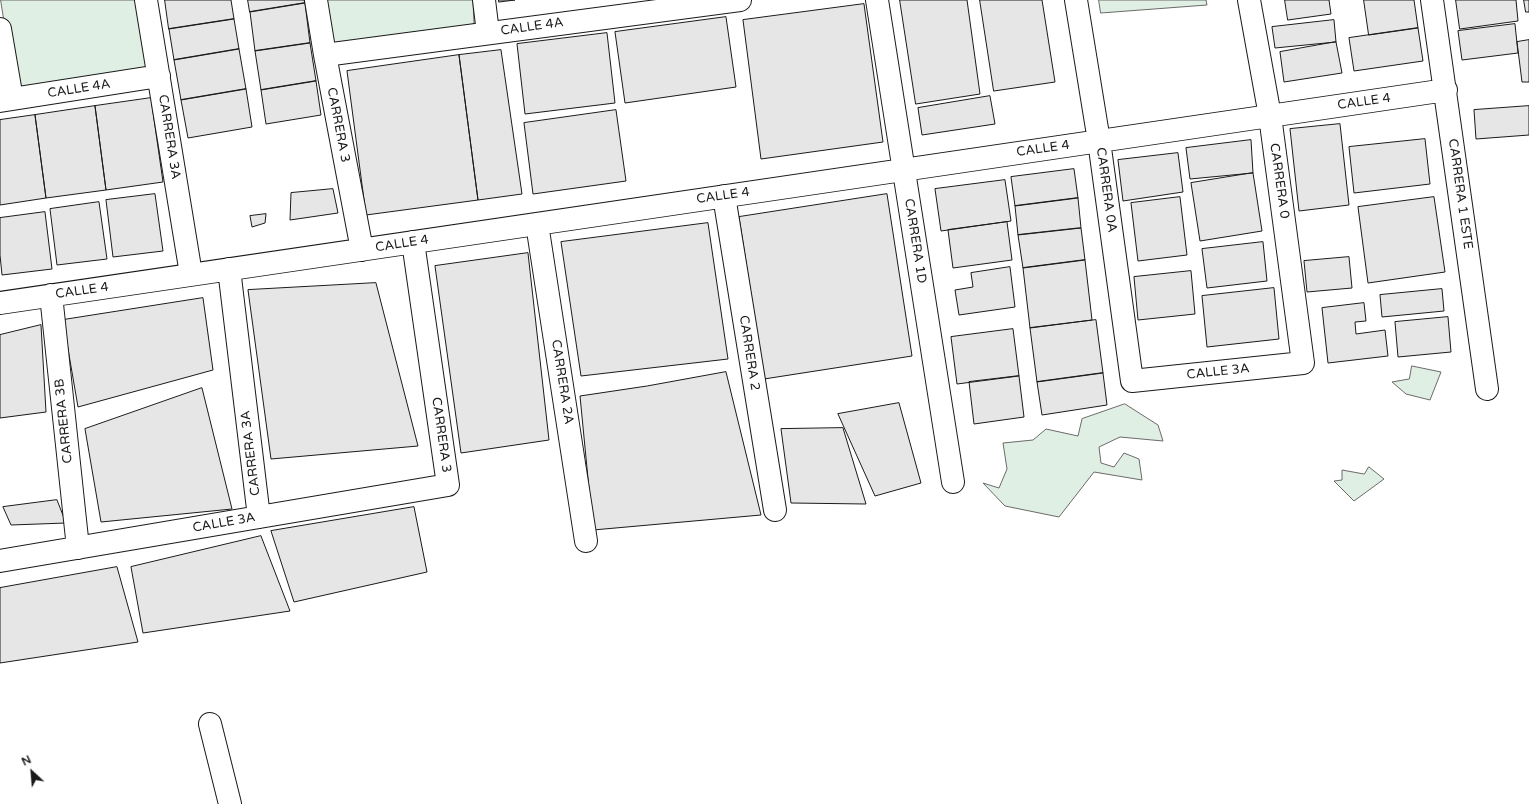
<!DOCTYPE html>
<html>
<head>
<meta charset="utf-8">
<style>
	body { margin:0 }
	#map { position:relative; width:1529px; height:804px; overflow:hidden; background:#fff; font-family:"Varela Round",sans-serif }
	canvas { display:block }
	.north { position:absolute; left:12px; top:752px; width:40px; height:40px; -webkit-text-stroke:3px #fff; paint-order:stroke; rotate:334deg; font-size:11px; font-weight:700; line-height:16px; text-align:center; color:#1a1a1a }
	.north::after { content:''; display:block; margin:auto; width:14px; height:18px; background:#1a1a1a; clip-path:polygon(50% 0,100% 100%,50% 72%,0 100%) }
</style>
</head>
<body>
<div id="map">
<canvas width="1529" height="804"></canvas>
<div class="north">N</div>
</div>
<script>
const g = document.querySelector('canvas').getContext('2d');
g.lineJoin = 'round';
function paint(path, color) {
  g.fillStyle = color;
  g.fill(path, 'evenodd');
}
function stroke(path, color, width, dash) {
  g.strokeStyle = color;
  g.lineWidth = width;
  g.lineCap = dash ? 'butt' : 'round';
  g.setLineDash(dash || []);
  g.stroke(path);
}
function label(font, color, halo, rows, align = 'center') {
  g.font = font + ' "Varela Round",sans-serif';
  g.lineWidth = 3;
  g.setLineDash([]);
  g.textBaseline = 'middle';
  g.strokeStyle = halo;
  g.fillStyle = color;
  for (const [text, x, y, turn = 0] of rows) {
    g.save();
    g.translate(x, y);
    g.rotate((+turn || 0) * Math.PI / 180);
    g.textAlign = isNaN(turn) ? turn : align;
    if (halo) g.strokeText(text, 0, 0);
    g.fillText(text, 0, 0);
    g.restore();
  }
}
const green = new Path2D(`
	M1,0H142L153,71L15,89Z
	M316,0H473L474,24L324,50Z
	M1099,0H1206L1207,5L1101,13Z
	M1412,366L1441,372L1430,400L1406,394L1392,382L1409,379Z
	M1125,404L1158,425L1163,441L1120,437L1099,447L1101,463L1114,467L1124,453L1139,459L1142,480L1094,472L1059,517L1005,506L983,483L999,488L1007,469L1003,443L1033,440L1046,429L1078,436L1082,419Z
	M1369,467L1384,479L1354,501L1334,481L1342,480V470L1364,474Z`);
paint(green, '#e0efe3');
stroke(green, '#6a6a6a', 1);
const building = new Path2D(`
	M165,0H231L234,19L169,29Z
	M248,0H304L305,3L250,12Z
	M499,0H515L499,2Z
	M900,0H967L980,94L916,104Z
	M980,0H1042L1055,82L994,91Z
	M1285,0H1329L1331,14L1288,20Z
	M1364,0H1414L1418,28L1369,35Z
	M1456,0H1516L1518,21L1460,29Z
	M1524,0H1529V12H1526Z
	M305,3L310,43L255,51L250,12Z
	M864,4L883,142L761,159L743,20Z
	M726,17L736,87L625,103L615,32Z
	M234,19L239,49L174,60L169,29Z
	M1334,20L1336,42L1275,48L1272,27Z
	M1515,24L1518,53L1462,60L1458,31Z
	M1418,28L1423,61L1354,71L1349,38Z
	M607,33L615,103L525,114L517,44Z
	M1529,40V82H1522L1517,42Z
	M1336,42L1342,73L1284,82L1280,52Z
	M310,43L316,81L261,90L255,51Z
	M239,49L246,89L181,100L174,60Z
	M501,50L522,194L478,200L459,55Z
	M459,55L478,200L366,215L347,71Z
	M316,81L321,115L266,124L261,90Z
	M246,89L252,127L188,138L181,100Z
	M990,96L995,124L922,135L918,108Z
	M151,98L163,182L106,190L95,106Z
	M95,106L106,190L46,198L35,115Z
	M1529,106V135L1476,139L1474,110Z
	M616,110L626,181L533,194L524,123Z
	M35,115L46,198L0,205V120Z
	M1340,124L1349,205L1299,211L1290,129Z
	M1425,139L1430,184L1354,193L1349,147Z
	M1251,140L1253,173L1190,179L1186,148Z
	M1178,153L1183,192L1123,201L1118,160Z
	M1074,169L1078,198L1015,206L1011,177Z
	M1253,173L1262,231L1200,241L1191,183Z
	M1005,180L1011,221L941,231L935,189Z
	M333,189L338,213L290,220L291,193Z
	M155,194L163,251L113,257L106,200Z
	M887,194L912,356L764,379L739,217Z
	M1180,197L1187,255L1138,261L1131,203Z
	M1434,197L1445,272L1368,283L1358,207Z
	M1078,198L1081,228L1018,235L1015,206Z
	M99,202L107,259L57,265L50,209Z
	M45,212L52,269L2,275L0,255V218Z
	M266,214L265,223L252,227L250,216Z
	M1007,222L1012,260L953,268L948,230Z
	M708,223L728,359L581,376L561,242Z
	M1078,228H1081L1085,260L1023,268L1018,235Z
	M1263,242L1267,281L1207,288L1202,249Z
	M528,253L549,440L461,453L435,266Z
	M1349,257L1352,288L1307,292L1304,261Z
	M1085,260L1092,320L1030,328L1023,268Z
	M1010,267L1015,307L959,315L955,290L973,287L971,273Z
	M1191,271L1195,314L1138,320L1134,277Z
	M376,283L418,446L271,459L248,290Z
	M1274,288L1279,339L1207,347L1202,296Z
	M1442,289L1444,311L1382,317L1380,295Z
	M203,298L213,370L78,407L63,320Z
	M1364,303L1366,321L1355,322L1356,334L1385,330L1388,356L1328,363L1322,308Z
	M1448,317L1451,352L1398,357L1395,322Z
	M1096,320L1103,373L1037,382L1030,328Z
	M41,325L46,412L0,418V335Z
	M1013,329L1019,376L957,384L951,337Z
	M726,372L761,515L593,530L580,396L647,386Z
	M1103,373L1107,405L1042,415L1037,382Z
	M1019,376L1024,417L974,424L969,382Z
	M202,388L232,509L101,522L85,429Z
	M899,403L921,483L875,496L838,414Z
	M843,428L866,504L791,503L781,429Z
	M57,500L66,523L11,525L3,507Z
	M414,507L427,572L294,602L271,531Z
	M261,536L290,611L143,633L131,567Z
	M117,567L138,642L0,663V588Z`);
paint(building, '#e6e6e6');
stroke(building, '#1a1a1a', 1);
const minor = new Path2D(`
	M146,0L191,274
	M316,0L325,55L362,250
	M484,0L488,33
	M877,0L953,482
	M1076,0L1099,141L1132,381L1303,363L1270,116L1249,0
	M1432,0L1487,389
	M0,29L12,99
	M325,55L740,0
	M0,101L159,76
	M724,196L775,510
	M537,224L586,541
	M229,269L259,517
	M51,295L78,548
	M0,303L1446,90
	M0,561L448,485L413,242
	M210,724L230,804`);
stroke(minor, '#1a1a1a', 24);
stroke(minor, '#fff', 22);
label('13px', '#1a1a1a', '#fff', [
	["CALLE 4A",532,27,-8],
	["CALLE 4A",79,89,-9],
	["CALLE 4",1364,102,-8],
	["CARRERA 3",338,125,79],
	["CARRERA 3A",169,137,81],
	["CALLE 4",1043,149,-8],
	["CARRERA 0",1279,181,82],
	["CARRERA 0A",1106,190,82],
	["CARRERA 1 ESTE",1460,194,82],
	["CALLE 4",723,196,-8],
	["CARRERA 1D",915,241,81],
	["CALLE 4",402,244,-9],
	["CALLE 4",82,291,-8],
	["CARRERA 2",749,353,81],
	["CALLE 3A",1218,372,-6],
	["CARRERA 2A",562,382,81],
	["CARRERA 3B",64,421,-96],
	["CARRERA 3",441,435,82],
	["CARRERA 3A",251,453,-97],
	["CALLE 3A",224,523,-10]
]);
</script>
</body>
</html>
